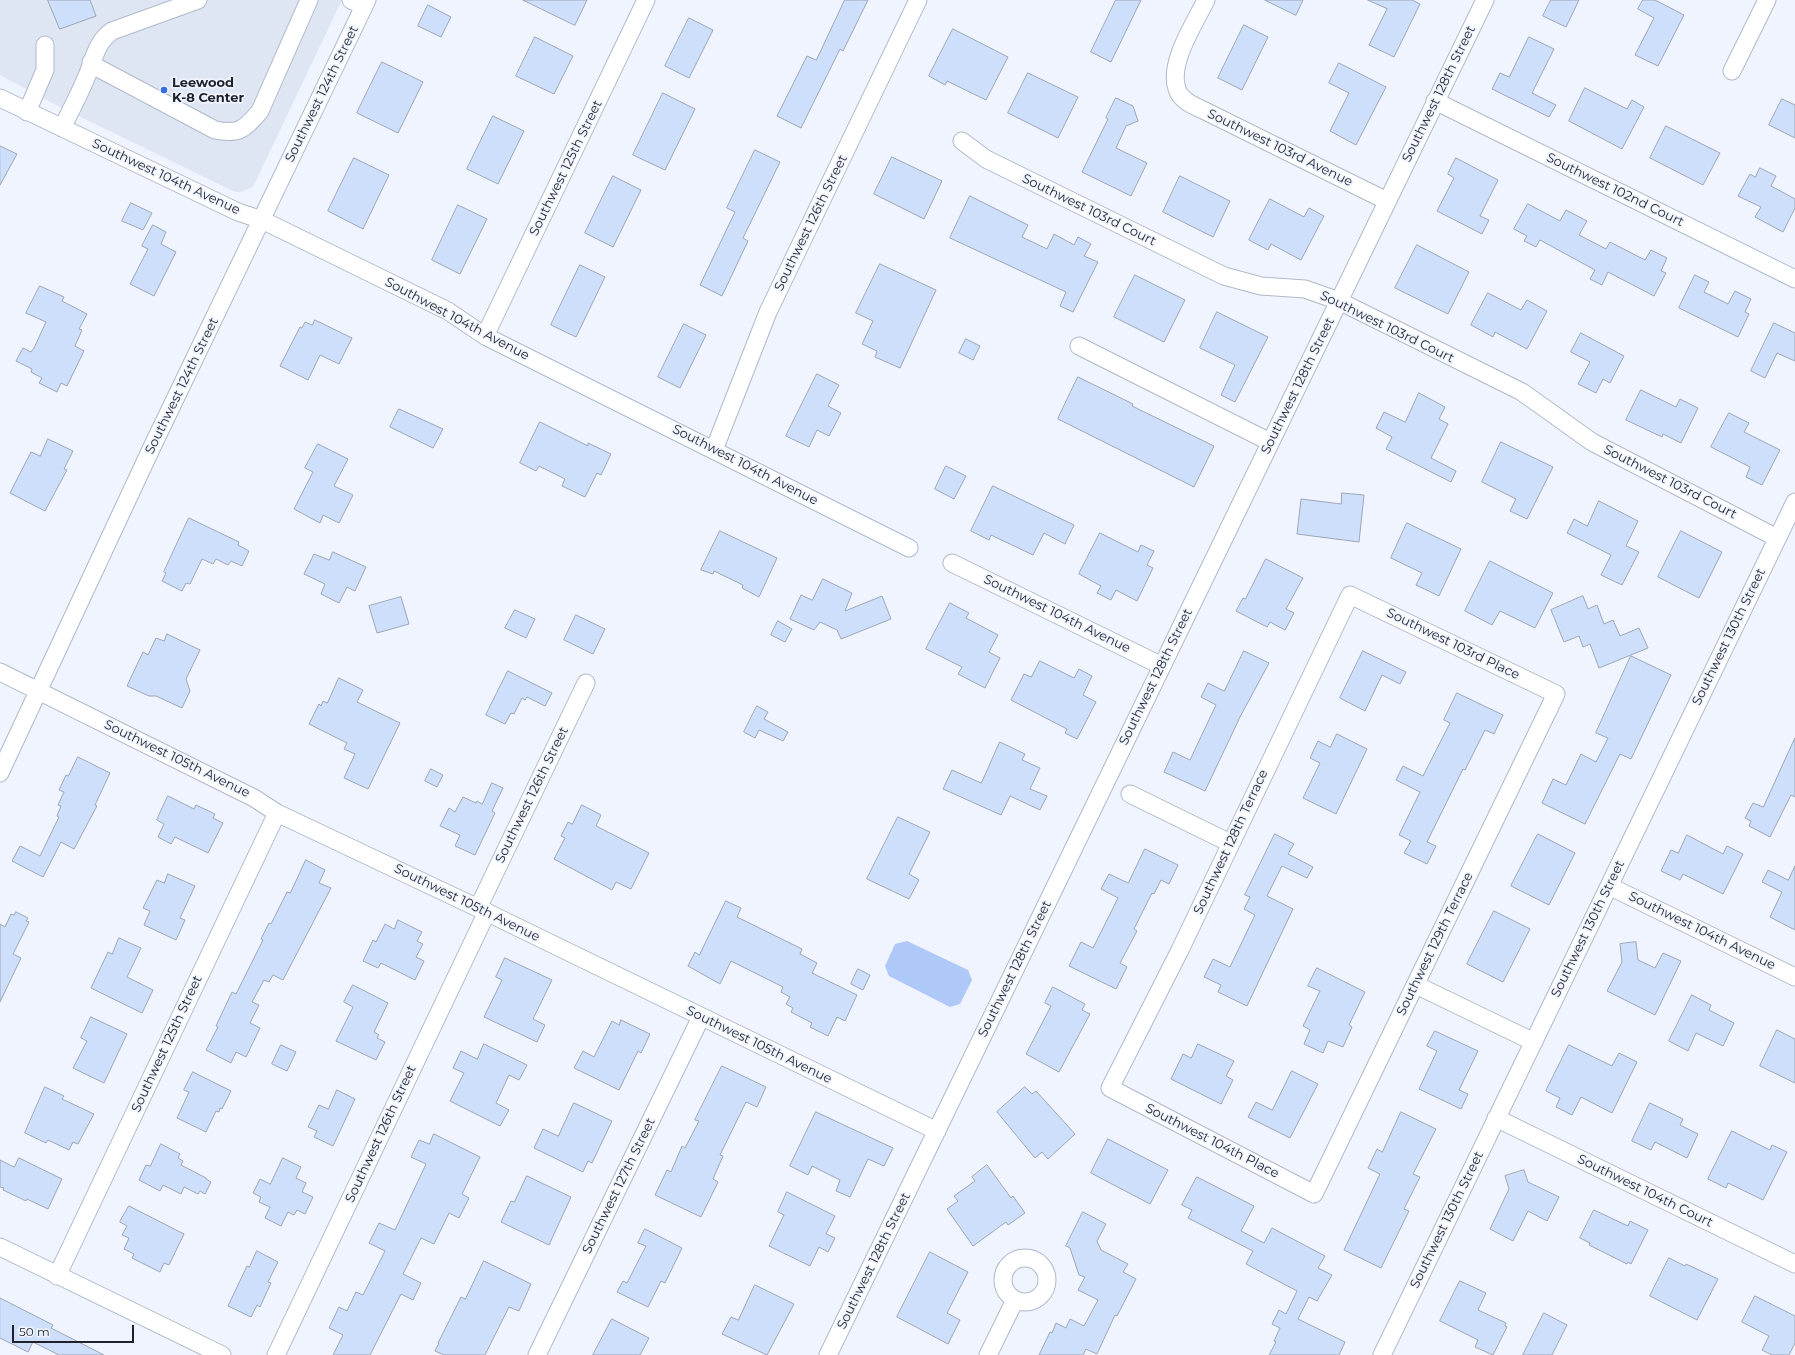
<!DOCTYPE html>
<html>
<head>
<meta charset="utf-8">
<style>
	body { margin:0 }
	#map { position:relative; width:1795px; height:1355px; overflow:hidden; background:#eff4ff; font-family:Montserrat,sans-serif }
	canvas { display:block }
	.scale { position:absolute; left:12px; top:1325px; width:122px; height:18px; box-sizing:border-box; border:2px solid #1e2228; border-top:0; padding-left:5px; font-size:12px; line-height:14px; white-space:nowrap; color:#1e2228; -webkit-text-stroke:3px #eff4ff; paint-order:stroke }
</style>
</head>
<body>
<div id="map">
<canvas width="1795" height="1355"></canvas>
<div class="scale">50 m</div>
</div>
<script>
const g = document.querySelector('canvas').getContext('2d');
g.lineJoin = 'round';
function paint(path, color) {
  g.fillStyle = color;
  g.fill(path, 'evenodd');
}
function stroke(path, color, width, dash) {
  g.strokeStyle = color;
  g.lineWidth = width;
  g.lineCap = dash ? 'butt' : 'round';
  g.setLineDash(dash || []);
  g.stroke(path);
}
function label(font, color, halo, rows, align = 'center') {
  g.font = font + ' Montserrat,sans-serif';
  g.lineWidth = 3.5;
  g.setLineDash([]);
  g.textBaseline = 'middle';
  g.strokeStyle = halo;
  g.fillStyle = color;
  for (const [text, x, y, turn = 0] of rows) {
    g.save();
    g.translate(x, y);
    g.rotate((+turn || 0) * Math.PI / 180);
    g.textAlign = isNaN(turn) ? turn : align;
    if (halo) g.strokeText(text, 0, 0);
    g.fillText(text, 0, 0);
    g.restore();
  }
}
paint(new Path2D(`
	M0,0H342L253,187L241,192H235L56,105L0,75Z`), '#dee6f4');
paint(new Path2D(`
	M907,941L968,970L972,980L960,1004L950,1007L889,976L885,966L895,944Z`), '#aec8f7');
const building = new Path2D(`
	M48,0H90L96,16L60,29Z
	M523,0H587L575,25Z
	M845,0H868L843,51L840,49L801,128L777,116L807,56L816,60Z
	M1116,0H1141L1111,62L1091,52Z
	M1265,0H1303L1296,15Z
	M1368,0H1412L1420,4L1394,57L1369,45L1387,9Z
	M1551,0H1579L1566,27L1543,16Z
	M1643,0H1655L1684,15L1658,66L1635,55L1654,18L1638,9Z
	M428,5L451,17L441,37L418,26Z
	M689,18L713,30L689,78L665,66Z
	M1244,25L1268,37L1242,90L1218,78Z
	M953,29L1008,57L986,100L947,81L945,85L929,76Z
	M535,37L573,56L554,94L516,76Z
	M1529,37L1554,49L1532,93L1556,105L1549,117L1492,89L1500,73L1509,77Z
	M382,62L423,82L398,133L357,113Z
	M1339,63L1386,87L1356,145L1330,131L1349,93L1329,83Z
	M1028,73L1078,97L1058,138L1008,113Z
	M1585,88L1627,109L1632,100L1644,107L1622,149L1569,121Z
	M663,93L695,109L665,170L633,155Z
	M1116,98L1133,106L1138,121L1126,126L1116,148L1147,163L1131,196L1082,172L1108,119L1106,118Z
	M1782,99L1795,105V138L1769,125Z
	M493,116L524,131L498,184L467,169Z
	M1666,126L1720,153L1703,185L1650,158Z
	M0,146L17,154L0,185Z
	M755,150L780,162L743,238L748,241L722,296L700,285L735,212L727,208Z
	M892,157L942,181L924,219L874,194Z
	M354,158L389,175L363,229L328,211Z
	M1456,158L1498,180L1480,216L1489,220L1482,234L1437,211L1454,178L1448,174Z
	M1760,168L1776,176L1771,186L1795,199V208L1783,232L1755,217L1761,207L1738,196L1750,174L1755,177Z
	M613,176L641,190L613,247L585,233Z
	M1180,176L1230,201L1213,237L1163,212Z
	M970,196L1028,225L1022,237L1047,249L1054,234L1074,245L1078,237L1091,244L1084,256L1098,262L1073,312L1060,306L1066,292L950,238Z
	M1270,199L1304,217L1309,208L1324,216L1301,260L1271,244L1268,250L1249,240Z
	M131,203L152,213L143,230L122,221Z
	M1528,204L1560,221L1566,210L1587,221L1579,235L1606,249L1610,242L1645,260L1651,250L1667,258L1661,271L1666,273L1654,296L1608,272L1602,285L1590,279L1595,270L1540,240L1536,247L1524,241L1527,236L1514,229Z
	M458,205L487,219L460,274L432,260Z
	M153,225L166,232L161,244L176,252L154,296L130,284L148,249L142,246Z
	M1417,245L1469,272L1448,314L1395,288Z
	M880,264L936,290L900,368L875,357L877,351L862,344L873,321L856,313Z
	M580,265L605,277L576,337L551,325Z
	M1135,275L1185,300L1164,342L1114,317Z
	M1695,275L1709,282L1704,292L1728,304L1735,291L1751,299L1745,312L1749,314L1738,337L1679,308Z
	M40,286L64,297L62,301L87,314L79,329L82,330L75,346L84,351L67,386L61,383L57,392L39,383L42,378L31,372L32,369L16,361L23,348L31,352L34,348L46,322L26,313Z
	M1488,293L1521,310L1527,300L1547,311L1527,349L1495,332L1493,337L1471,325Z
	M1217,312L1268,337L1235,402L1221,395L1235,365L1200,348Z
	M315,320L352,338L339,364L320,355L308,380L280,366L300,327L302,328L305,322L312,325Z
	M1774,323L1795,333V361L1777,353L1765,378L1751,371Z
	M684,324L706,335L680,388L658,377Z
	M1581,333L1624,356L1610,383L1603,379L1596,393L1578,384L1590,362L1571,352Z
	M966,339L980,346L973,360L959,353Z
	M817,374L839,385L828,406L841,413L829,436L817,430L809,447L786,436Z
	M1078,377L1133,404L1132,406L1214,446L1194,487L1058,419Z
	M1641,390L1676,407L1680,399L1698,408L1681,443L1663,434L1662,437L1626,420Z
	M1419,393L1445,407L1439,419L1448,424L1431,458L1456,471L1451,482L1386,449L1392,437L1376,428L1384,412L1405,422Z
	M399,409L443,429L433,448L390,427Z
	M1729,413L1749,423L1744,432L1780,450L1762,485L1746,477L1750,467L1711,447Z
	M540,422L588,446V443L611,454L601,475L597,473L585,497L562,486L565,479L539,466L536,471L520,463Z
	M48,439L73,451L64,469L67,470L45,511L10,493L31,452L40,456Z
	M1501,442L1553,467L1527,519L1510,511L1516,499L1482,482Z
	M318,444L348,459L334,486L353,495L339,523L323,515L320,523L294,509L313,472L305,468Z
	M946,466L966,476L954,499L935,489Z
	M993,486L1074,525L1065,544L1044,533L1033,555L991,535L989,540L971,531Z
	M1342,493L1364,495L1359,542L1297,534L1301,499L1341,504Z
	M1599,501L1638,521L1626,546L1639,552L1622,585L1601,575L1611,555L1567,533L1574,519L1587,526Z
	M189,518L239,542L238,545L249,551L242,566L231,561L228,565L216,559L213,564L202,559L190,584L186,583L182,591L162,581L166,573L164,572Z
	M1407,523L1461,549L1439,596L1416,585L1422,573L1391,558Z
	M720,531L777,558L759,597L742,588L743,585L714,571L713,574L701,570Z
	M1681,531L1722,552L1699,598L1658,577Z
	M1100,533L1138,552L1141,545L1154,551L1147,565L1153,568L1137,601L1116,590L1111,600L1097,593L1101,586L1079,574Z
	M333,552L366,567L355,591L347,587L339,603L321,594L325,584L304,574L314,554L329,560Z
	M1266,559L1303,578L1286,609L1294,613L1285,630L1270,622L1267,627L1236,611L1243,598L1245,599Z
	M1490,561L1553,593L1535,628L1500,611L1492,625L1465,611Z
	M823,579L852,593L845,611L882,596L891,619L841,639L837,630L820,622L814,630L790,619L801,595L812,600Z
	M1583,596L1588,609L1597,605L1604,624L1613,620L1620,636L1639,628L1648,648L1599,668L1590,644L1583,647L1579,636L1564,642L1551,610Z
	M401,597L409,624L377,633L369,606Z
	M950,603L969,613L966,618L998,635L989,652L1000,658L985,688L958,674L962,667L926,649Z
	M515,610L535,619L526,638L505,628Z
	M576,615L605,629L593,654L564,640Z
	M778,621L792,629L785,642L771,635Z
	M167,634L200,650L186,679L190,691L182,708L156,696H149L127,686L143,652L148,655L156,638L164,641Z
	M1244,651L1269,663L1240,717L1205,791L1164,772L1173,752L1190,760L1216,705L1201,697L1208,683L1224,691Z
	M1363,651L1406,672L1400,684L1382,675L1365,711L1340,698Z
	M1631,656L1671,675L1631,759L1620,754L1585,824L1542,803L1553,779L1566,785L1581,754L1596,762L1608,738L1596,733Z
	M1040,661L1074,678L1079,669L1092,676L1083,695L1096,702L1077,739L1065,733L1067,729L1011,700L1024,674L1031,677Z
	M508,671L552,693L545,706L527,697L525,700L522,698L514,714L511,713L505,724L486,715Z
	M339,678L363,690L357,702L400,723L368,789L344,778L355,754L344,749L347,743L309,724L319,704L321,706L323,701L327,703Z
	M1457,693L1503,715L1494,734L1485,730L1465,770L1463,769L1427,842L1436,846L1427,864L1404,853L1411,841L1399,835L1420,792L1396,780L1403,766L1423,776L1450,723L1444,720Z
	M757,706L768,712L764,719L788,732L783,741L759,730L755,738L744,732Z
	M1337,734L1367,749L1336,814L1303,798L1320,763L1310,758L1318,741L1330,747Z
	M1795,738V797L1791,795L1770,837L1749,826L1751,821L1745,818L1753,803L1763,807Z
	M1000,742L1025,754L1022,760L1040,768L1030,789L1047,796L1040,810L1010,796L1001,815L943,789L952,770L981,783Z
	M78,757L110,773L95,805L97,806L74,849L61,842L43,877L12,861L20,846L40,856L59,817L57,816L61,806L58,805L64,792L59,790L66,775L68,776Z
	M431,769L443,775L437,787L425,781Z
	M492,783L503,788L492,811L495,813L475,855L455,846L460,835L440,826L449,808L455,812L463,797L476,803L477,801L482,804Z
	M168,796L194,809L196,805L215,814L213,818L223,823L208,853L175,837L171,844L158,837L164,824L157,820Z
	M582,805L601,815L596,826L649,853L631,889L616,882L612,890L554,859L565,838L561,836L568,822L572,824Z
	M898,817L930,832L909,874L919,880L909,899L867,879Z
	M1275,834L1294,844L1288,854L1313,867L1307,878L1282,866L1267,896L1293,909L1247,1006L1218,992L1221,985L1204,977L1213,959L1230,967L1255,915L1244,909L1250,897L1245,895Z
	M1538,834L1575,853L1549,905L1511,886Z
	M1687,835L1723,854L1727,846L1743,854L1723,894L1683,874L1680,880L1661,871L1671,850L1678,853Z
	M1145,849L1178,865L1169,884L1161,880L1154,894L1152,893L1134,929L1137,931L1120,963L1127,967L1116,989L1069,966L1081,942L1093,948L1118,898L1101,889L1109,874L1128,883Z
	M306,860L325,870L319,883L331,888L283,980L273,975L269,982L264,980L252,1002L259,1005L250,1023L260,1028L246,1057L236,1052L231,1063L206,1050L218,1027L216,1026L232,992L236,994L263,940L261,939L269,923L271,924L287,892L290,893Z
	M1795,866V930L1770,917L1782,892L1762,882L1768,870L1788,880Z
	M168,874L195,886L180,918L185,920L176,940L144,925L150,911L143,908L157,880L164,883Z
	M726,901L741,908L737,917L802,949L800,954L817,963L812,973L857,995L845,1021L837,1017L828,1036L810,1027L812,1023L791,1012L793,1008L786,1004L790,997L781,992L783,987L731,961L720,984L688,966L695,952L699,955Z
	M1494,911L1530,929L1503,982L1467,964Z
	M16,912L28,918L26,921L29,922L13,954L21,958L0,1002V924L5,927L11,914L14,915Z
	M398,920L422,932L417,941L423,944L416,957L424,961L415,980L381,963L378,968L363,961L373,940L376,942L385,924L394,929Z
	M119,938L141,948L127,977L153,990L142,1013L91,988L108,952L112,954Z
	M1636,942L1638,960L1655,968L1663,953L1681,961L1655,1015L1607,991L1622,962L1620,944Z
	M505,958L552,980L533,1019L545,1025L537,1042L484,1017L502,980L496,977Z
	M1317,968L1365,992L1349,1025L1352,1027L1343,1047L1328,1041L1323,1053L1304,1044L1310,1030L1303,1026L1320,991L1308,986Z
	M858,969L870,975L863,990L851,984Z
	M353,985L388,1003L374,1032L379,1035L377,1038L385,1042L376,1060L336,1041L353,1007L344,1002Z
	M1053,987L1085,1004L1082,1010L1090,1014L1059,1072L1026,1054L1051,1006L1045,1003Z
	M1692,995L1711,1005L1709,1010L1734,1023L1723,1046L1696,1033L1688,1051L1669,1041Z
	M91,1017L127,1034L104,1083L73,1068L87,1041L81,1038Z
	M621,1020L650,1034L641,1053L638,1051L619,1090L574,1068L583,1051L594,1057L612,1021L619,1025Z
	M1777,1030L1795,1039V1083L1760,1066Z
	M1435,1031L1478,1051L1459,1090L1468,1094L1461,1109L1419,1089L1437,1051L1427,1046Z
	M484,1044L527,1065L519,1080L509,1075L496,1103L509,1110L500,1126L450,1101L464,1073L453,1068L461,1051L477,1059Z
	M1198,1044L1234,1061L1226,1076L1233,1080L1221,1104L1171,1079L1183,1054L1191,1058Z
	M281,1045L296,1052L287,1071L272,1064Z
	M1569,1045L1612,1066L1619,1053L1637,1062L1612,1113L1581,1097L1572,1115L1556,1107L1560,1098L1546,1091Z
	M722,1066L766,1087L757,1107L746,1102L720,1155L723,1156L713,1179L718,1182L701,1217L655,1195L667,1170L671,1172L682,1146L685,1148L699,1121L695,1120Z
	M1292,1071L1318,1084L1290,1138L1248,1117L1256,1102L1272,1110Z
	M193,1072L231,1091L222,1109L220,1108L219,1112L216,1111L206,1132L177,1118L189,1092L184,1090Z
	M45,1087L64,1096L62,1099L94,1114L78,1144L73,1142L69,1150L48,1140L46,1143L25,1133Z
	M1025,1087L1032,1094L1036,1091L1075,1134L1048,1159L1042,1152L1035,1158L997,1112Z
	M337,1090L355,1099L333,1146L314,1137L317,1131L308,1127L319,1105L328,1109Z
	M574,1103L612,1121L592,1163L588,1161L583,1172L534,1148L543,1129L558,1136Z
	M1650,1103L1683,1119L1680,1125L1698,1134L1687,1158L1655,1142L1651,1150L1632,1141Z
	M816,1112L893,1148L884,1166L868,1159L850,1197L836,1191L840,1180L812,1166L808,1175L790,1166Z
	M1401,1112L1436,1129L1413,1174L1420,1177L1404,1209L1409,1211L1381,1268L1344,1250L1380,1174L1368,1168L1377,1149L1382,1152Z
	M1732,1131L1770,1150L1772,1145L1787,1152L1763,1200L1728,1183L1726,1188L1708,1179Z
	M434,1134L480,1157L462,1194L469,1198L459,1218L449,1213L434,1244L421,1238L403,1274L421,1283L413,1300L401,1294L370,1355H333L343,1335L329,1328L339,1307L347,1311L356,1292L363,1295L385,1251L369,1243L379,1223L395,1230L426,1164L411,1157L419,1140L429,1144Z
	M1108,1139L1168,1170L1150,1204L1091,1173Z
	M161,1144L180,1154L178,1158L183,1161L181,1165L206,1178V1179L211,1182L205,1194L200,1191L198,1194L184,1187L181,1194L163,1185L160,1191L139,1180L146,1165L150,1166Z
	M19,1158L62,1179L48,1209L27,1199L26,1201L3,1190L4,1188L0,1187V1160L14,1167Z
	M283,1158L301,1167L296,1178L306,1183L302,1192L313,1197L305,1214L297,1210L294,1215L288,1212L281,1226L265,1218L270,1207L259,1202L261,1197L253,1193L260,1179L270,1184Z
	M987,1165L1011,1198L1013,1196L1025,1213L1008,1225L1006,1222L973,1246L947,1209L958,1201L954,1196L975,1181L972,1177Z
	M1524,1170L1528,1182L1559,1197L1547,1221L1528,1211L1513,1241L1490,1229L1509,1189L1505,1176Z
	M527,1176L571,1197L549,1245L501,1222L511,1201L514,1202Z
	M1197,1177L1254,1206L1241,1231L1264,1243L1272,1228L1325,1256L1318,1268L1332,1275L1317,1301L1309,1297L1298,1319L1345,1342L1339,1355H1269L1276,1342L1274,1341L1280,1328L1272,1324L1279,1310L1286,1314L1297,1291L1246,1264L1253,1251L1188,1218L1192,1210L1182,1205Z
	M787,1192L835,1216L826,1234L835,1238L828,1252L819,1247L810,1266L769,1246L784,1215L778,1212Z
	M129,1206L184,1234L169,1265L164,1263L160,1272L132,1258L134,1254L124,1249L129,1238L122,1235L127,1226L120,1222Z
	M1594,1210L1628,1226L1630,1221L1648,1230L1631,1264L1628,1262L1627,1264L1589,1245L1590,1243L1580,1238Z
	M1083,1212L1106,1224L1097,1241L1101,1250L1128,1264L1123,1272L1136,1279L1117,1316L1115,1315L1097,1354L1086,1349L1083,1355H1039L1050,1332L1052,1333L1056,1323L1066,1328L1070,1319L1084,1326L1098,1300L1078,1290L1085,1277L1079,1275L1070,1248L1066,1246Z
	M645,1229L682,1248L665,1283L661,1281L648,1307L617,1292L623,1281L627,1283L646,1246L638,1243Z
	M257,1251L278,1262L268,1282L271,1283L260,1307L257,1305L251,1317L228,1306L247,1266L249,1267Z
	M930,1252L968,1272L947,1313L960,1320L948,1344L897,1317Z
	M1669,1258L1685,1266L1686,1264L1718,1279L1697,1320L1650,1296Z
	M484,1261L531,1284L519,1311L509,1307L485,1355H444L435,1351L439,1343H438L461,1297L465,1299Z
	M1460,1281L1486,1293L1478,1310L1506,1323L1505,1326L1507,1327L1493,1355L1475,1347L1478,1340L1440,1321Z
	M755,1285L794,1304L767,1355L722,1334L731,1317L738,1320Z
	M1755,1296L1795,1316V1343L1789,1355H1772L1762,1350L1769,1336L1742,1322Z
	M0,1298L53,1325L51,1328L104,1355H59L33,1342L28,1352L0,1338Z
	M1544,1313L1567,1325L1552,1355H1523Z
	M612,1319L649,1338L640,1355H593Z`);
paint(building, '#cedffc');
stroke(building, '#9da6b6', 1);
const minor = new Path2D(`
	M351,0L364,6
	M1206,0C1195,23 1168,63 1177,89C1180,100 1194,106 1203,110L1387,201
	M91,62L98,68L215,130C239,135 245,129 260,111L309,0
	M1732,71L1767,0
	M0,98L238,212L262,220L448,311L485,336L909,548
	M1435,101L1795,279
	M27,112L45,70V45
	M62,128C70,112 79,95 86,78C94,61 95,43 112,31L198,0
	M962,141L986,159L1224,276L1261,286L1305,289L1339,301L1522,392L1592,442L1777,538
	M485,336L646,0
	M1079,346L1270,442
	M714,450L768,312L918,0
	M952,563L1162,666
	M1350,595L1556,694L1314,1194L1110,1088L1180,950Z
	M0,672L254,798L277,813L478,908L937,1131
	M0,773L152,447L367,0
	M1130,794L1230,843
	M1609,886L1795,977
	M478,908L586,683
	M1416,985L1534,1042
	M1496,1118L1795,1264
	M0,1247L222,1355
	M1003 1280a22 22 0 1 1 44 0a22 22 0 1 1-44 0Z
	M57,1276L277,813
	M276,1355L487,912
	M537,1355L701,1017
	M828,1355L1485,0
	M988,1355L1015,1300
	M1382,1355L1795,502`);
stroke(minor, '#b0b9ca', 19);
stroke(minor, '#fff', 17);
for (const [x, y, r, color] of [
	[164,90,4,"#356ddc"]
]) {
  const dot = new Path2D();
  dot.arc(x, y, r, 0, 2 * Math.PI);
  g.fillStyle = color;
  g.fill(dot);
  stroke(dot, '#eff4ff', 1.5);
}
label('bold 13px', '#1e2228', '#eff4ff', [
	["Leewood",172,83],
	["K-8 Center",172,98]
], 'left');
label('13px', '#1e2228', '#eff4ff', [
	["Southwest 124th Street",322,94,-64],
	["Southwest 128th Street",1439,94,-64],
	["Southwest 103rd Avenue",1280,148,26],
	["Southwest 125th Street",566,168,-64],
	["Southwest 104th Avenue",166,177,25],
	["Southwest 102nd Court",1615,190,26],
	["Southwest 103rd Court",1089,210,26],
	["Southwest 126th Street",811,223,-64],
	["Southwest 104th Avenue",457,319,28],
	["Southwest 103rd Court",1387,327,26],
	["Southwest 124th Street",182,386,-64],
	["Southwest 128th Street",1298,386,-64],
	["Southwest 104th Avenue",745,465,27],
	["Southwest 103rd Court",1670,482,27],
	["Southwest 104th Avenue",1057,614,26],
	["Southwest 130th Street",1729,637,-64],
	["Southwest 103rd Place",1453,644,26],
	["Southwest 128th Street",1156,677,-64],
	["Southwest 105th Avenue",177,759,26],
	["Southwest 126th Street",532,795,-64],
	["Southwest 128th Terrace",1231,842,-65],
	["Southwest 105th Avenue",467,903,26],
	["Southwest 130th Street",1588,929,-64],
	["Southwest 104th Avenue",1702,931,26],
	["Southwest 129th Terrace",1435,944,-64],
	["Southwest 128th Street",1015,969,-64],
	["Southwest 125th Street",167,1044,-65],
	["Southwest 105th Avenue",759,1045,26],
	["Southwest 126th Street",381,1134,-65],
	["Southwest 104th Place",1212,1141,27],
	["Southwest 127th Street",619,1186,-64],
	["Southwest 104th Court",1645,1191,26],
	["Southwest 130th Street",1447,1220,-64],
	["Southwest 128th Street",874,1261,-64]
]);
</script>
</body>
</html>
